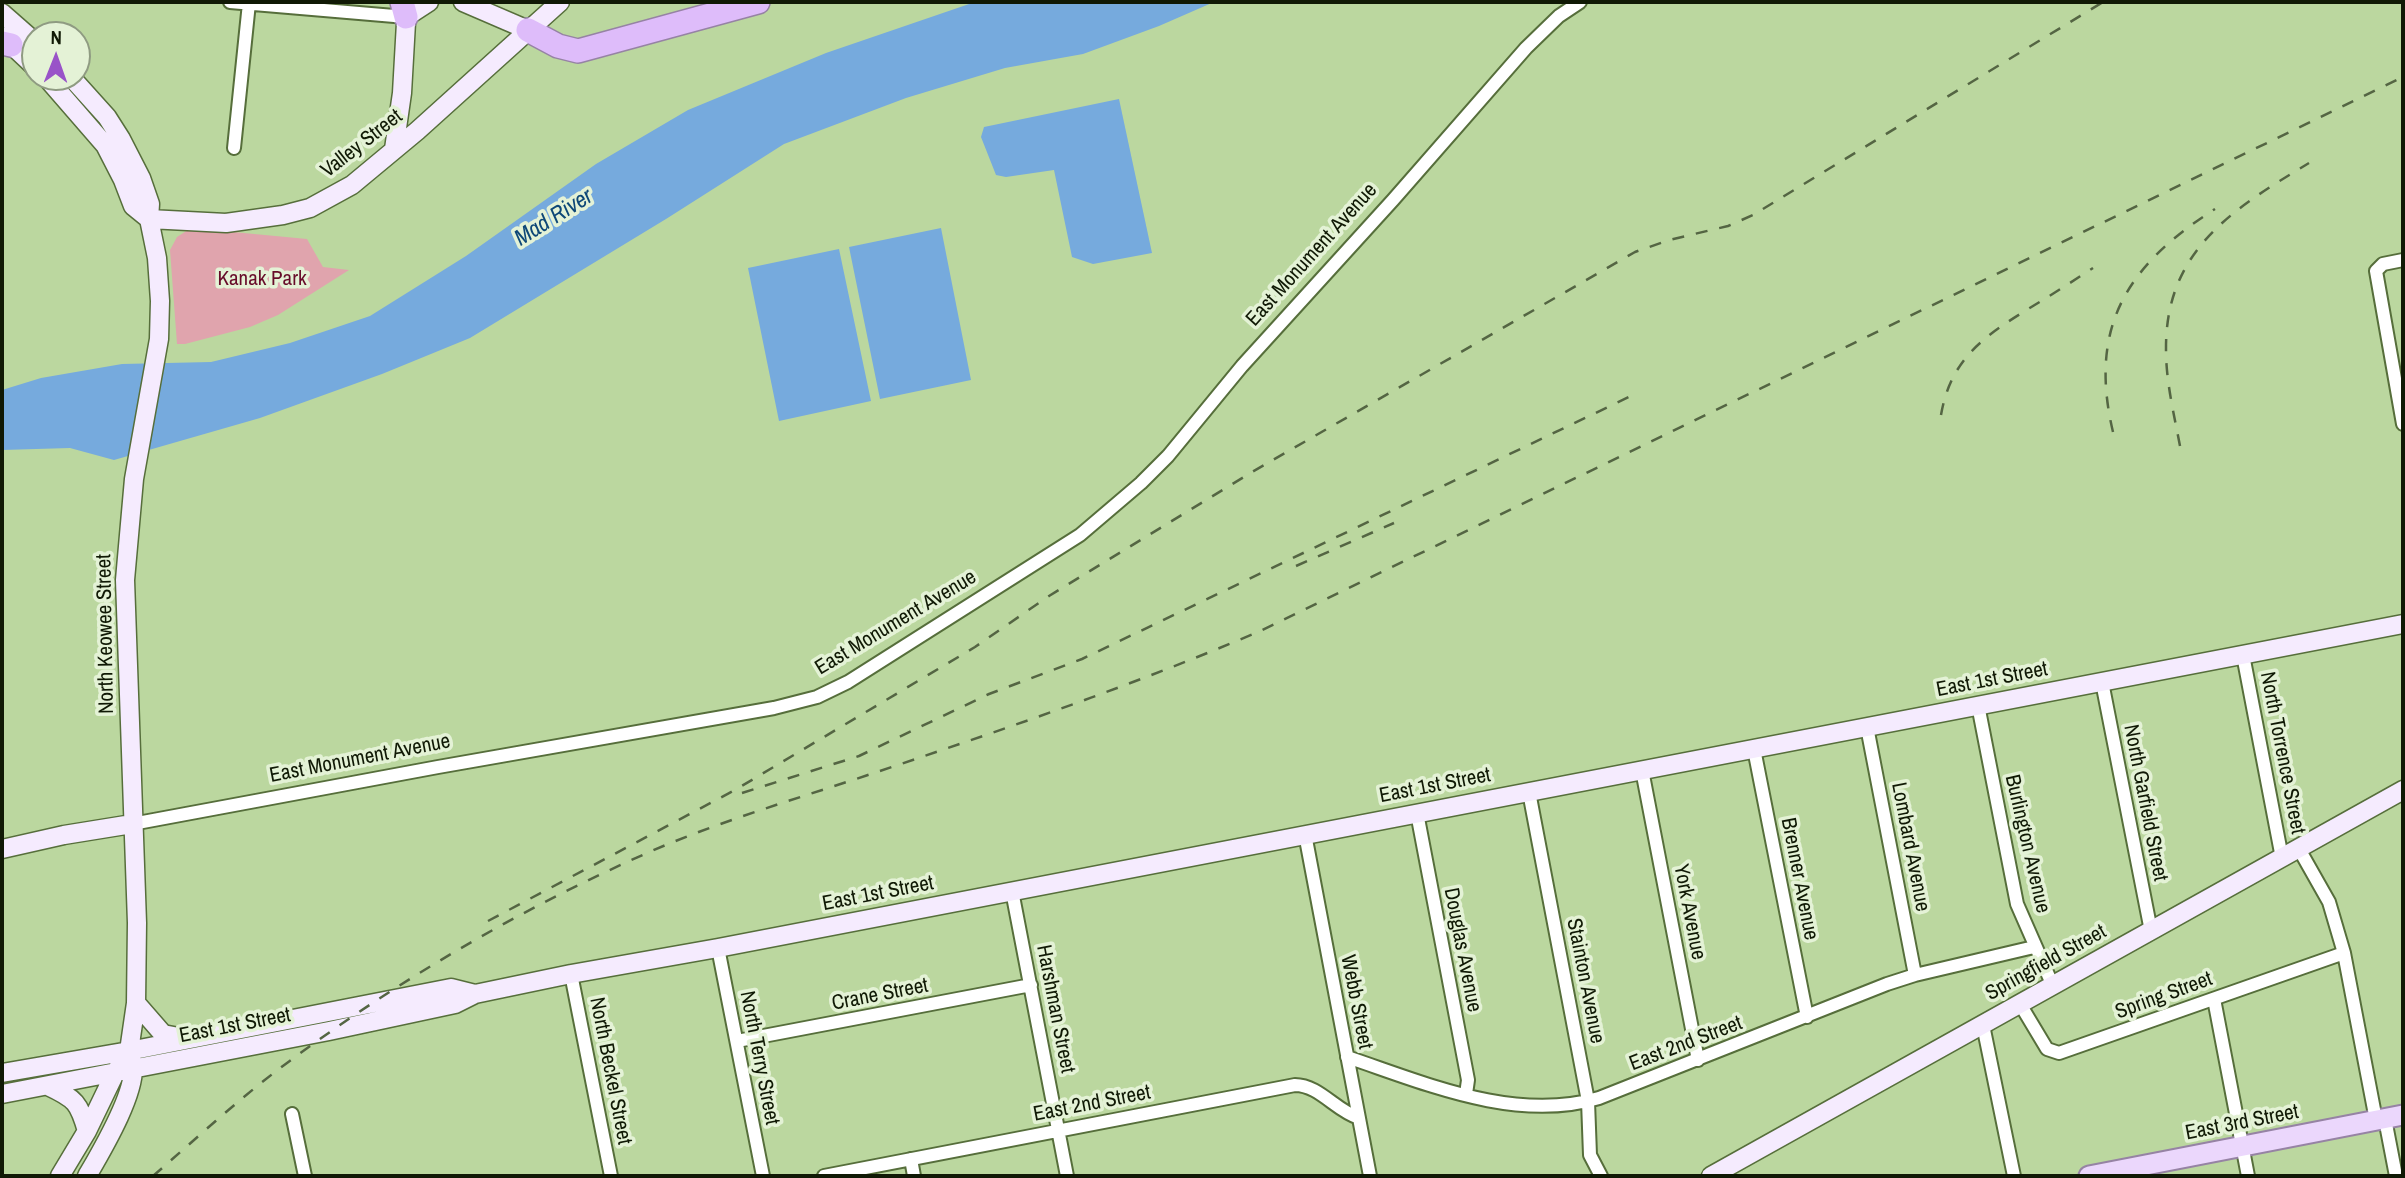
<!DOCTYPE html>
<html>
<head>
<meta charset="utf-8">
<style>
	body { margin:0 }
	#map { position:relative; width:2405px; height:1178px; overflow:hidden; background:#bbd79f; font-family:"Archivo Narrow",sans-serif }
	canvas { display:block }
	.frame { position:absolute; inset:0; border:4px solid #101905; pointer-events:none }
	.north { position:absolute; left:21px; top:21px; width:70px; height:70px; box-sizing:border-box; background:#e4f2d6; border:2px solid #8f9b82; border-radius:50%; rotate:1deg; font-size:19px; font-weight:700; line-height:28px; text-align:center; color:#101905 }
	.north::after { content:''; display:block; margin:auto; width:24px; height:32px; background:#9953c8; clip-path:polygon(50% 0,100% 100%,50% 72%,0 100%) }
</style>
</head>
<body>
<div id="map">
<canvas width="2405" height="1178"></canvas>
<div class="frame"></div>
<div class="north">N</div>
</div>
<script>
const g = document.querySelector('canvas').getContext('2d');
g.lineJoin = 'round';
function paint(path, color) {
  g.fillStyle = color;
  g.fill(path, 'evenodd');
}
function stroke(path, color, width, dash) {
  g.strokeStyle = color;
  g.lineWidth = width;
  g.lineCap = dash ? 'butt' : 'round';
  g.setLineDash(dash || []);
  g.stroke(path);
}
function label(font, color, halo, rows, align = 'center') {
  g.font = font + ' "Archivo Narrow",sans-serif';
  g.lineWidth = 7;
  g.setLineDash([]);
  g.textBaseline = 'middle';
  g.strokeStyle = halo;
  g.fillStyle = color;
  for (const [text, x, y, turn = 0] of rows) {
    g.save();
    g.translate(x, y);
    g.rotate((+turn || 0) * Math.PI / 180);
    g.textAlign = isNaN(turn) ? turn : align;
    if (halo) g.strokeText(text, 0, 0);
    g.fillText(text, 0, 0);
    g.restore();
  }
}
paint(new Path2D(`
	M191,228L307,239L323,267L349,270L278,315L250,327L185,344H177L170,250L177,237Z`), '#e0a4ad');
paint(new Path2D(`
	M975,2H1214L1159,26L1083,54L1005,68L906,98L784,144L666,219L470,338L382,374L260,418L114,460L70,448L2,450V390L41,378L122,364L211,362L290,343L370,316L466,256L596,164L688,110L826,53Z
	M1119,99L1152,253L1093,264L1072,257L1054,170L1006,177L996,175L981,137L984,127Z
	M941,228L971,380L880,399L849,247Z
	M839,249L871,401L779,421L748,268Z`), '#76aadd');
const street = new Path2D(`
	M230,2L406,17
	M234,148L249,3
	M2403,260L2383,264L2376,271L2403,424
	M2243,655L2282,858
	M2102,682L2151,931
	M1978,705L2017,904L2053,986
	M1867,727L1915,975
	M1754,749L1807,1017
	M1642,770L1698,1060
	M1529,792L1588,1101L1590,1155L1601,1176
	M1417,813L1468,1080L1466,1094
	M132,824L438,767L774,708L817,697L848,682L1080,535L1141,483L1168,456L1242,366L1393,200L1526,48L1559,16L1580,2
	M1305,834L1370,1176
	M2299,849L2329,902L2344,953L2376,1120
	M1012,891L1067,1176
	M718,948L763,1176
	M571,974L611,1176
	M2214,999L2248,1176
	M2020,1004L2047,1049L2059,1053L2344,953
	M1983,1025L2014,1176
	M737,1041L1031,985
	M1347,1057C1425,1083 1515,1123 1599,1098L1887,984L1915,975L2034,947
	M292,1114L305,1176
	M2385,1119L2396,1176
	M911,1159L914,1176
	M824,1176L1295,1085C1319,1085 1336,1111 1359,1118`);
const secondary = new Path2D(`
	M463,2L528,30
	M2,13L35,42
	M406,17L429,2
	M2,36L35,67
	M46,77L105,145L123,180L133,206L149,219
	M394,149L402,93L407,5
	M149,219L226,223L283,215L310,208L352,185L417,131L560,2
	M2,849L64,835L132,824
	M136,1003L163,1034L184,1038
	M2,1073L129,1051L451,988L475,994
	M48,1086C76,1099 79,1103 87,1131
	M2,1094L329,1031L455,1004L475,994L571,974L718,948L2403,624
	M60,1176L87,1131L115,1073L129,1051L136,1003L137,923L125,580L134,479L159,339L160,301L157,258L149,219L150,204L141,178L121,139L107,117L71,77
	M87,1176C101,1152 140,1087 132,1061
	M1711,1176L2403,790`);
const primary = new Path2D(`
	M2089,1176L2403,1115`);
const highway = new Path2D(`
	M402,2L406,17
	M528,30L558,46L578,51L758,2
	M2,43L11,45`);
stroke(street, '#566e3b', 16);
stroke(secondary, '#566e3b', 21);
stroke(primary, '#9683a4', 23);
stroke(highway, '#9683a4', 26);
stroke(street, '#fff', 12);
stroke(secondary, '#f5ebfe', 18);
stroke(primary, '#ebd7fc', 19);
stroke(highway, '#debcfa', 23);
stroke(new Path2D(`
	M1941,415C1951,357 1986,335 2033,306C2053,294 2073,281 2093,268
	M2113,432C2088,327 2127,265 2215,209
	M2180,446C2174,414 2166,382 2166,350C2165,250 2233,209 2309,163
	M1296,566L1394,523
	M742,793L859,756L989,694L1082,659L1633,395
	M488,921L735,790L975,647L1049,596L1252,472L1635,252L1669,240L1728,226L1753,215L2103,2
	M153,1176C198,1137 243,1095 291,1060C402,978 521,909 647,853C720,821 796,799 871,774C1002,730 1131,686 1258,632L2403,77`), '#546543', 2.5, [12, 12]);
label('21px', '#101905', '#e4f2d6', [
	["Valley Street",362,144,-38],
	["East Monument Avenue",1312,255,-48],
	["East Monument Avenue",896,623,-31],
	["North Keowee Street",106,634,-91],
	["East 1st Street",1992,680,-11],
	["North Torrence Street",2282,753,79],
	["East Monument Avenue",360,759,-11],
	["East 1st Street",1435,786,-11],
	["North Garfield Street",2145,803,79],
	["Burlington Avenue",2027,844,77],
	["Lombard Avenue",1910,847,79],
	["Brenner Avenue",1799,879,79],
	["East 1st Street",878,894,-11],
	["York Avenue",1689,912,79],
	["Douglas Avenue",1462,950,79],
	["Springfield Street",2046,963,-29],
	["Stainton Avenue",1585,981,79],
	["Crane Street",880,995,-11],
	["Spring Street",2164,996,-20],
	["Webb Street",1356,1002,79],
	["Harshman Street",1055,1009,79],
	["East 1st Street",235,1026,-11],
	["East 2nd Street",1686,1044,-21],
	["North Terry Street",759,1058,79],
	["North Beckel Street",610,1071,79],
	["East 2nd Street",1092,1104,-11],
	["East 3rd Street",2242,1123,-11]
]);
label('21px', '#670b29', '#e4f2d6', [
	["Kanak Park",262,279]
]);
label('italic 23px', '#0d4777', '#e4f2d6', [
	["Mad River",554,218,-32]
]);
</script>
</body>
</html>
